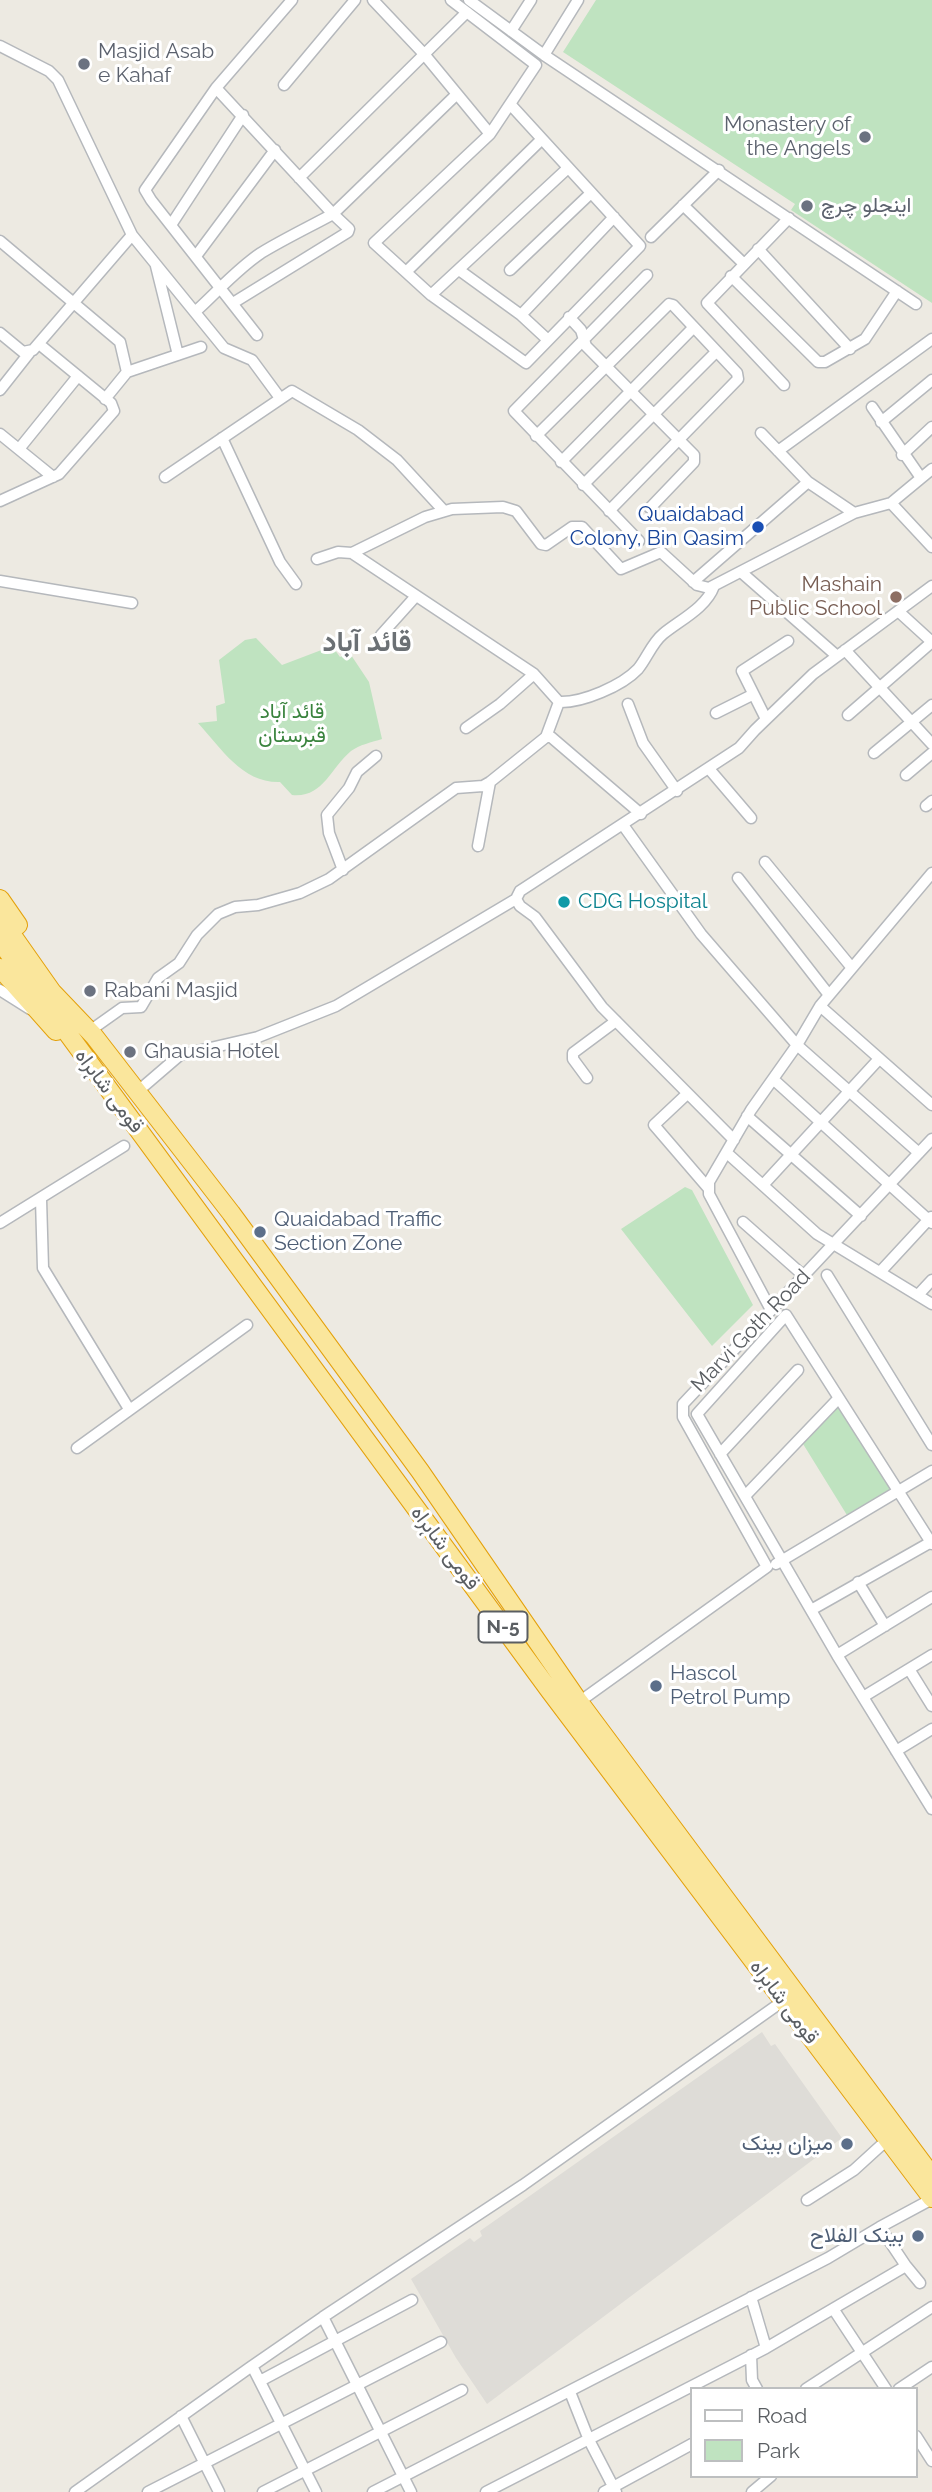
<!DOCTYPE html>
<html>
<head>
<meta charset="utf-8">
<style>
	body { margin:0 }
	#map { position:relative; width:932px; height:2492px; overflow:hidden; background:#edeae2; font-family:Raleway,sans-serif }
	canvas { display:block }
	.legend { position:absolute; left:690px; top:2387px; width:228px; height:91px; box-sizing:border-box; background:#fff; border:2px solid #bdbfc0; margin:0; padding:9px 12px; list-style:none; font-size:21px; color:#5a5e62 }
	.legend li { display:flex; align-items:center; gap:14px; height:35px }
	.legend b { width:35px; border:2px solid #bdbfc0 }
</style>
</head>
<body>
<div id="map">
<canvas width="932" height="2492"></canvas>
<ul class="legend">
<li><b style="height:9px;background:#fff"></b>Road</li>
<li><b style="height:19px;background:#bfe3c0"></b>Park</li>
</ul>
</div>
<script>
const g = document.querySelector('canvas').getContext('2d');
g.lineJoin = 'round';
function paint(path, color) {
  g.fillStyle = color;
  g.fill(path, 'evenodd');
}
function stroke(path, color, width, dash) {
  g.strokeStyle = color;
  g.lineWidth = width;
  g.lineCap = dash ? 'butt' : 'round';
  g.setLineDash(dash || []);
  g.stroke(path);
}
function label(font, color, halo, rows, align = 'center') {
  g.font = font + ' Raleway,Vazirmatn,sans-serif';
  g.lineWidth = 6;
  g.setLineDash([]);
  g.textBaseline = 'middle';
  g.strokeStyle = halo;
  g.fillStyle = color;
  for (const [text, x, y, turn = 0] of rows) {
    g.save();
    g.translate(x, y);
    g.rotate((+turn || 0) * Math.PI / 180);
    g.textAlign = isNaN(turn) ? turn : align;
    if (halo) g.strokeText(text, 0, 0);
    g.fillText(text, 0, 0);
    g.restore();
  }
}
paint(new Path2D(`
	M762,2032L771,2046L775,2044L842,2138L487,2404L456,2358L411,2279L470,2238L474,2242L482,2236L480,2231Z`), '#dedcd7');
paint(new Path2D(`
	M596,0H932V303L791,210L795,204L563,52Z
	M256,638L282,665L332,646L340,657L349,652L369,682L382,739C372,742 359,745 351,751C329,770 323,798 292,795L280,782C242,783 222,749 198,723L217,721L216,706L225,703L219,660L245,640Z
	M685,1187L692,1190L753,1305L712,1346L621,1229Z
	M837,1400L898,1491L850,1520L800,1439Z`), '#bfe3c0');
const minor = new Path2D(`
	M373,0L424,54L490,134
	M451,0L536,65L490,134L374,243L431,295L526,363L640,246L510,104
	M469,0L544,55L916,304
	M511,31L531,0
	M0,46L49,71L58,80L132,235L224,348L252,360L280,398
	M544,55L578,0
	M284,85L355,0
	M216,88L292,0
	M299,178L467,12
	M683,205L743,263
	M171,225L243,115
	M651,237L719,170
	M0,241L120,342L127,372
	M758,249L850,349
	M196,256L275,150
	M156,266L178,355
	M459,270L521,315L548,340
	M510,270L591,193
	M407,271L542,139
	M731,276L818,362H825L865,339L897,291
	M431,295L568,168
	M233,303L348,232L349,229L333,214L457,94
	M196,311C217,292 237,269 261,253C284,239 309,227 333,214L216,88L145,190L151,200L257,335
	M521,315L614,217
	M569,317L581,330L586,346L694,455V462L650,508
	M0,333L23,352L33,350L132,235
	M784,385L707,303L789,218
	M0,390L30,352
	M105,399L127,372L201,347
	M872,407L921,478
	M881,422L932,380
	M761,433L808,482L854,513
	M0,434L53,477
	M536,436L669,304L673,305L737,373L738,379L609,511
	M222,438L280,562L296,584
	M19,449L78,376
	M778,451L932,339
	M902,455L932,427
	M561,462L693,328
	M165,477L292,391L358,430L397,460L444,511
	M583,485L716,352
	M0,501L59,474L114,411L111,403L39,344
	M891,503L932,547
	M639,541L514,411L647,275
	M352,553L425,517L452,509L503,507L516,511L541,544L546,545L572,527H582L621,569L661,552L697,585L709,588L854,513L891,503L932,469
	M317,559L338,552L352,553L534,674L559,702L546,737
	M741,572L837,656
	M0,581L132,603
	M693,582L808,482
	M898,611L932,642
	M381,635L416,596
	M845,650L932,744
	M559,702C582,703 622,686 638,669C647,658 652,643 663,634C680,620 706,608 714,586
	M628,704L643,743L677,791
	M716,713L752,695
	M848,715L932,642
	M766,719L742,671L788,641
	M466,728L500,704L534,674
	M874,753L932,705
	M710,770L751,818
	M906,775L932,753
	M926,806L932,801
	M623,825L701,934L797,1045L919,1153
	M478,846L490,782
	M765,862L852,968
	M343,870L329,833L327,815L349,788L357,772L376,756
	M738,878L829,995
	M0,990L30,1009
	M820,1006L932,1105
	M91,1030L122,1008L141,1007L158,978L179,963L197,935L218,914L235,907L258,905L300,893L329,879L456,788L483,786L490,782L546,737H551L641,814
	M587,1078L573,1059V1053L616,1021
	M773,1079L932,1223
	M137,1092L180,1055L258,1037L336,1006L516,899
	M687,1094L654,1125L709,1189
	M747,1116L861,1216
	M734,1140L602,1007L535,917L520,906L516,899L520,891L739,748L755,730L813,674L932,586
	M727,1153L817,1234L932,1304
	M763,1185L879,1059
	M41,1199L43,1268L129,1409
	M743,1222L804,1276
	M0,1223L124,1146
	M881,1271L931,1217
	M827,1275L932,1445
	M918,1295L932,1280
	M771,1310L709,1194V1182L751,1110L797,1045L820,1006L932,873
	M77,1448L247,1325
	M720,1454L798,1370
	M745,1496L837,1400
	M776,1564L932,1471
	M858,1582L885,1626
	M932,1597L837,1655L932,1809
	M811,1610L931,1542
	M837,1655L697,1414L786,1315L932,1544
	M909,1669L932,1706
	M863,1697L932,1655
	M579,1702L767,1567L683,1417V1404L932,1139
	M896,1751L932,1729
	M807,2200L854,2170L888,2139
	M906,2266L880,2227L932,2199
	M751,2297L766,2348
	M834,2310L886,2389
	M751,2355L752,2380L757,2389
	M260,2381L412,2300
	M806,2389L932,2307
	M899,2389L932,2367
	M570,2392L589,2440L616,2492
	M181,2416L219,2492
	M916,2436L932,2461
	M75,2492L252,2366
	M148,2492L441,2342
	M263,2492L462,2390
	M316,2492L252,2366L323,2317
	M373,2492L828,2258L880,2227
	M411,2492L323,2317L523,2185L783,2001
	M486,2492L766,2348L906,2266L920,2283
	M604,2492L692,2444
	M752,2492L771,2476`);
const trunk = new Path2D(`
	M0,899L18,925
	M0,918L52,992L94,1036L231,1213L420,1471L579,1702L932,2176
	M0,941L550,1691L932,2198
	M0,968L56,1031`);
stroke(minor, '#b5b8bc', 13);
stroke(trunk, '#e4a10b', 20);
stroke(minor, '#fff', 10);
stroke(trunk, '#fae69c', 18);
for (const [x, y, r, color] of [
	[84,64,7,"#6b7280"],
	[865,137,7,"#6b7280"],
	[807,206,7,"#6b7280"],
	[758,527,7,"#1a4fb4"],
	[896,597,7,"#8d6e63"],
	[564,902,7,"#0f9aa8"],
	[90,991,7,"#6b7280"],
	[130,1052,7,"#6b7280"],
	[260,1232,7,"#5c6f8a"],
	[656,1686,7,"#5c6f8a"],
	[847,2144,7,"#5c6f8a"],
	[918,2236,7,"#5c6f8a"]
]) {
  const dot = new Path2D();
  dot.arc(x, y, r, 0, 2 * Math.PI);
  g.fillStyle = color;
  g.fill(dot);
  stroke(dot, '#fff', 2.5);
}
for (const [x, y, w] of [
	[503,1627,49]
]) {
  const box = new Path2D();
  box.roundRect(x - w / 2, y - 15.5, w, 31, 5);
  g.fillStyle = '#fff';
  g.fill(box);
  stroke(box, '#5a5e62', 2);
}
label('bold 19px', '#5a5e62', null, [
	["N-5",503,1627]
]);
label('21px', '#5b616d', '#fff', [
	["Masjid Asab",98,52],
	["e Kahaf",98,76],
	["Monastery of",851,125,"right"],
	["the Angels",851,149,"right"],
	["اینجلو چرچ",821,206],
	["Rabani Masjid",104,991],
	["Ghausia Hotel",144,1052]
], 'left');
label('21px', '#164399', '#fff', [
	["Quaidabad",744,515],
	["Colony, Bin Qasim",744,539]
], 'right');
label('21px', '#785e54', '#fff', [
	["Mashain",882,585],
	["Public School",882,609]
], 'right');
label('21px', '#39833d', '#fff', [
	["قائد آباد",292,712],
	["قبرستان",292,736]
]);
label('21px', '#0d838f', '#fff', [
	["CDG Hospital",578,902]
], 'left');
label('21px', '#5a5e62', '#fff', [
	["قومی شاہراہ",109,1091,53],
	["Marvi Goth Road",751,1331,-46],
	["قومی شاہراہ",445,1548,53],
	["قومی شاہراہ",784,2002,53]
]);
label('21px', '#4e5e75', '#fff', [
	["Quaidabad Traffic",274,1220],
	["Section Zone",274,1244],
	["Hascol",670,1674],
	["Petrol Pump",670,1698],
	["میزان بینک",833,2144,"right"],
	["بینک الفلاح",904,2236,"right"]
], 'left');
label('bold 28px', '#6b7074', '#fff', [
	["قائد آباد",367,643]
]);
</script>
</body>
</html>
